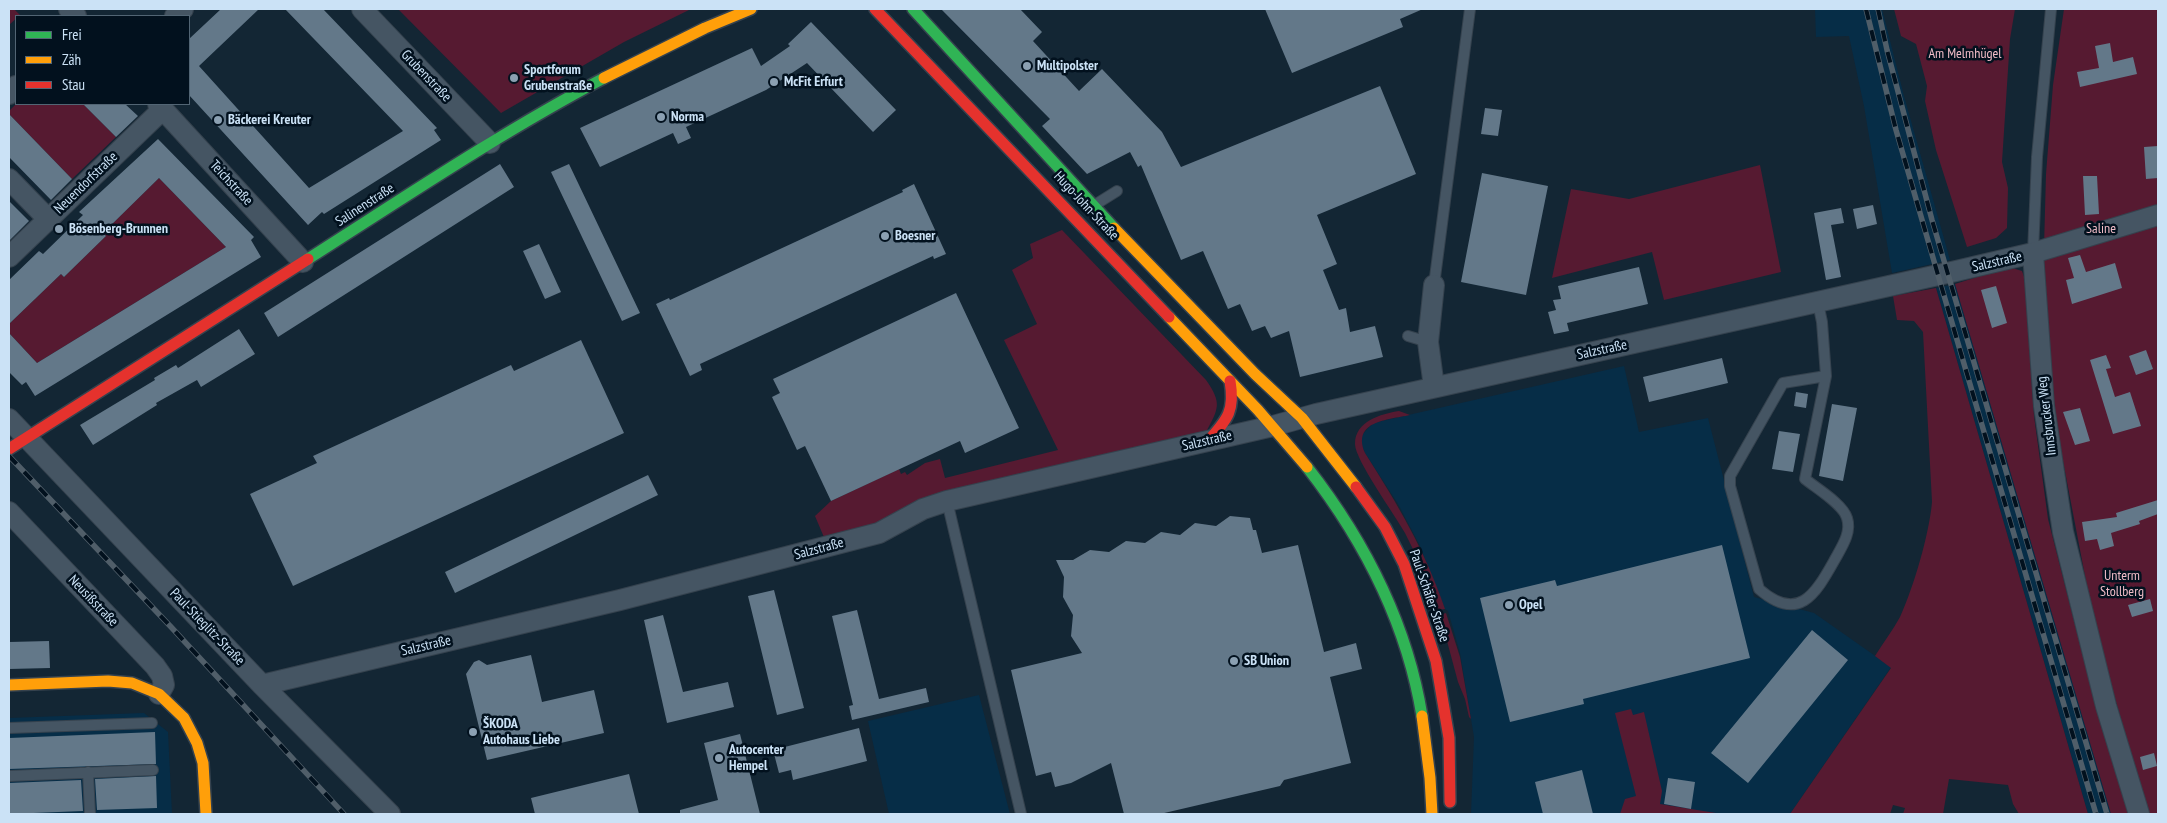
<!DOCTYPE html>
<html>
<head>
<meta charset="utf-8">
<style>
	body { margin:0 }
	#map { position:relative; width:2167px; height:823px; overflow:hidden; background:#132634; font-family:"PT Sans Narrow",sans-serif }
	canvas { display:block }
	.frame { position:absolute; inset:0; border:10px solid #cbe2f6; pointer-events:none }
	.legend { position:absolute; left:15px; top:15px; width:175px; height:90px; box-sizing:border-box; background:#02111e; border:1px solid #526574; margin:0; padding:6px 9px; list-style:none; font-size:15px; color:#cbe2f6 }
	.legend li { display:flex; align-items:center; gap:10px; height:25px }
	.legend b { width:25px; border:1px solid #526574 }
</style>
</head>
<body>
<div id="map">
<canvas width="2167" height="823"></canvas>
<div class="frame"></div>
<ul class="legend">
<li><b style="height:6px;background:#30b455"></b>Frei</li>
<li><b style="height:6px;background:#ff9f0a"></b>Zäh</li>
<li><b style="height:6px;background:#e5322d"></b>Stau</li>
</ul>
</div>
<script>
const g = document.querySelector('canvas').getContext('2d');
g.lineJoin = 'round';
function paint(path, color) {
  g.fillStyle = color;
  g.fill(path, 'evenodd');
}
function stroke(path, color, width, dash) {
  g.strokeStyle = color;
  g.lineWidth = width;
  g.lineCap = dash ? 'butt' : 'round';
  g.setLineDash(dash || []);
  g.stroke(path);
}
function label(font, color, halo, rows, align = 'center') {
  g.font = font + ' "PT Sans Narrow",sans-serif';
  g.lineWidth = 5;
  g.setLineDash([]);
  g.textBaseline = 'middle';
  g.strokeStyle = halo;
  g.fillStyle = color;
  for (const [text, x, y, turn = 0] of rows) {
    g.save();
    g.translate(x, y);
    g.rotate((+turn || 0) * Math.PI / 180);
    g.textAlign = isNaN(turn) ? turn : align;
    if (halo) g.strokeText(text, 0, 0);
    g.fillText(text, 0, 0);
    g.restore();
  }
}
paint(new Path2D(`
	M1815,9H1882L1904,96L1950,260L1892,273L1864,106L1849,36L1816,37Z
	M1955,284L2111,814H2088L1936,288Z
	M1624,366L1639,432L1708,418L1754,597L1814,613L1891,667L1790,814H1471L1474,737L1460,653L1448,611L1445,609L1419,544L1398,504L1365,453L1361,444L1362,435L1373,423Z
	M979,695L1010,814H889L868,721Z
	M144,713L168,732L172,814H9V718Z`), '#062d47');
paint(new Path2D(`
	M9,9H14L20,15L9,25Z
	M398,9H691L624,42L501,113Z
	M1894,9H2015L2010,39L2002,162L2008,188L2007,228L1996,238L1967,247L1936,150L1925,101L1927,86L1916,44L1901,36Z
	M2064,9H2158V814H2148L2095,628L2054,414L2043,284L2046,174L2053,85Z
	M16,104H83L116,137L72,179L9,114V111Z
	M1760,165L1781,272L1664,300L1652,252L1552,278L1571,189L1629,199Z
	M159,178L226,247L37,363L9,333V324L61,274L64,277L106,236L103,233Z
	M1062,230L1206,380C1222,403 1219,408 1206,432L894,519L826,542L815,516L831,501L899,469L901,474L905,472L907,475L925,463L940,459L945,478L1058,450L1004,340L1037,324L1012,270L1033,258L1030,244Z
	M2009,267L2022,271L2028,288L2027,316L2034,416L2048,519L2085,664L2128,814H2111L1955,284Z
	M1936,288L2088,814H2019L2013,804L2008,785L1949,779L1943,814H1903L1905,808L1893,805L1890,814H1790L1891,668L1875,656C1883,643 1893,630 1900,617C1914,586 1929,535 1932,502L1923,332L1914,321L1897,320L1893,296Z
	M1399,411L1410,415C1387,420 1352,421 1365,453C1398,505 1425,550 1445,609L1438,610C1429,584 1418,558 1405,533C1395,515 1355,460 1355,444C1355,421 1381,414 1399,411Z
	M1446,613L1460,657L1471,719L1469,717L1465,699L1458,682L1440,615Z
	M1631,709L1633,715L1644,712L1662,791L1660,804L1722,814H1620L1625,799L1636,796L1615,713Z`), '#561a31');
paint(new Path2D(`
	M221,9H259L199,66L309,188L403,131L285,9H323L437,128L434,130L441,140L324,214L322,212L308,225L189,95V39Z
	M941,9H1020L1042,32L1033,41L1079,91L1102,69L1162,132L1181,167L1380,86L1416,174L1317,215L1337,264L1323,270L1339,310L1346,308L1350,332L1375,326L1383,357L1300,377L1289,331L1271,338L1265,326L1252,331L1240,304L1228,309L1203,251L1181,260L1141,165L1138,167L1130,152L1087,174L1042,126L1050,119Z
	M1265,9H1423L1400,19L1403,27L1292,73Z
	M811,22L896,110L873,132L807,63L766,90L686,127L691,138L678,144L673,133L600,167L580,128L752,48L761,66L790,46L788,44Z
	M2110,43L2113,62L2133,57L2137,74L2080,87L2077,72L2099,68L2095,46Z
	M83,104H125L138,116L116,137Z
	M1485,108L1502,110L1498,136L1481,134Z
	M9,114L72,179L51,200L9,157Z
	M158,139L254,237L251,240L261,257L35,396L26,382L22,385L9,372V333L37,363L226,247L159,178L103,233L106,236L64,277L61,274L9,324V280L39,251L43,254L83,215L79,212Z
	M2158,146V178L2146,179L2144,147Z
	M500,164L514,187L278,337L264,313Z
	M569,164L640,313L622,321L551,172Z
	M1482,173L1548,186L1526,295L1461,282Z
	M2083,176H2097L2099,214L2085,215Z
	M914,184L946,254L934,259L933,256L700,364L702,370L690,376L656,304L669,298L670,300L903,192L902,190Z
	M9,201L29,221L9,241Z
	M1873,205L1877,224L1857,229L1853,209Z
	M1841,208L1844,223L1831,225L1841,277L1826,280L1814,213Z
	M539,244L561,292L545,299L523,251Z
	M2080,255L2086,272L2115,263L2122,288L2072,304L2066,280L2074,278L2068,258Z
	M1639,267L1648,304L1567,323L1569,331L1554,334L1548,312L1556,310L1553,300L1561,299L1558,286Z
	M1996,286L2007,323L1992,328L1981,290Z
	M956,293L1019,428L965,453L960,441L831,501L805,446L797,450L785,424L772,397L780,393L773,379Z
	M239,329L255,354L201,387L197,380L156,403L157,405L93,445L80,425L155,380L154,378L176,365L178,368Z
	M581,340L624,433L293,586L250,494L317,463L313,456L511,365L514,371Z
	M2146,350L2153,369L2136,375L2129,356Z
	M2106,355L2111,368L2106,369L2115,397L2130,392L2141,426L2113,434L2090,360Z
	M1722,358L1728,383L1649,402L1643,377Z
	M1796,392L1808,394L1806,408L1794,406Z
	M1832,404L1857,408L1843,481L1819,476Z
	M2080,408L2090,441L2075,445L2063,412Z
	M1779,431L1800,434L1793,472L1772,469Z
	M648,475L658,495L455,593L445,572Z
	M2158,500V514L2139,521L2140,524L2111,533L2114,546L2100,550L2097,539L2085,541L2082,522L2117,517L2116,513Z
	M1230,516L1250,518L1253,530H1256L1262,553L1298,545L1324,652L1356,643L1362,669L1330,677L1351,763L1284,780L1280,786L1160,814H1124L1111,763L1071,783L1055,787L1051,772L1036,776L1011,670L1082,653L1071,636L1073,615L1063,597L1064,577L1056,560H1073L1090,550L1109,552L1126,541L1145,543L1161,532L1180,535L1195,523L1216,526Z
	M1722,545L1750,658L1583,699L1584,704L1510,722L1480,598L1555,580L1557,586Z
	M774,590L804,708L777,715L748,596Z
	M2150,599L2153,611L2132,617L2128,605Z
	M857,610L879,699L926,688L929,702L852,720L849,706L853,705L832,616Z
	M663,615L683,692L728,682L734,707L667,723L644,620Z
	M1812,630L1848,660L1748,783L1711,753Z
	M49,641L50,668L9,669V642Z
	M531,655L542,702L594,690L604,733L487,760L466,674L474,662L479,660L487,665Z
	M859,728L867,761L793,780L791,770L779,773L773,750Z
	M155,732L156,764L9,769V738Z
	M740,734L760,814H680V810L718,800L704,743Z
	M2154,753L2157,766L2143,770L2140,757Z
	M1582,770L1593,814H1543L1535,782Z
	M629,774L639,814H535L531,798Z
	M156,776L157,808L97,810L95,779Z
	M1668,778L1695,782L1691,809L1664,804Z
	M81,780L83,811L9,814V783Z`), '#637889');
const lane = new Path2D(`
	M1093,206L1117,191
	M2033,253L2037,157L2051,9
	M1434,285L1470,9
	M1818,303L1822,322L1826,376L1805,479C1816,488 1843,504 1847,518C1852,533 1841,548 1834,561C1815,595 1798,623 1759,589L1730,486V476L1783,383L1826,376
	M1408,336L1428,342
	M947,501L1021,814
	M9,728L152,723
	M88,772L90,814
	M9,776L153,770`);
const street = new Path2D(`
	M69,9L76,16
	M362,9L490,143
	M175,16L183,9
	M9,94L16,86
	M158,104L303,262
	M9,179L48,219
	M2033,253L2044,406L2063,532L2106,706L2139,814
	M9,257L163,109
	M1434,285L1428,342L1434,387
	M9,419L262,685L390,814
	M9,512L155,666L162,676L164,685L159,694
	M262,685L620,600L879,533L923,509L947,501L1273,426L1316,414L1956,271L2033,253L2158,215`);
const fast = new Path2D(`
	M913,9L1114,228
	M308,259C405,197 502,132 604,78
	M1307,467C1364,540 1407,624 1422,716`);
const slow = new Path2D(`
	M604,78L705,28L751,9
	M1114,228L1255,374L1302,418L1356,487
	M1169,317L1258,410L1307,467
	M9,685L108,681L132,683L159,694L184,718L197,743L203,763L206,814
	M1422,716L1430,778L1432,814`);
const jam = new Path2D(`
	M875,9L1169,317
	M1209,440C1228,419 1235,410 1230,381
	M9,449L308,259
	M1356,487L1385,527L1404,564L1436,661L1449,738L1450,802`);
stroke(lane, '#35424e', 12);
stroke(street, '#35424e', 22);
stroke(fast, '#35424e', 14);
stroke(slow, '#35424e', 14);
stroke(jam, '#35424e', 14);
stroke(lane, '#455563', 10);
stroke(street, '#455563', 20);
stroke(fast, '#30b455', 11);
stroke(slow, '#ff9f0a', 11);
stroke(jam, '#e5322d', 11);
const rail = new Path2D(`
	M1866,9L1896,130L1938,275L2096,814
	M1878,9L1887,50L1932,220L2107,814
	M9,456L172,628L344,814`);
stroke(rail, '#505e69', 5.5);
stroke(rail, '#02111e', 4, [11]);
for (const [x, y, r, color] of [
	[1027,66,5,"#8ba0b2"],
	[514,78,5,"#8ba0b2"],
	[774,82,5,"#8ba0b2"],
	[661,117,5,"#8ba0b2"],
	[218,120,5,"#8ba0b2"],
	[59,229,5,"#8ba0b2"],
	[885,236,5,"#8ba0b2"],
	[1509,605,5,"#8ba0b2"],
	[1234,661,5,"#8ba0b2"],
	[473,732,5,"#8ba0b2"],
	[719,758,5,"#8ba0b2"]
]) {
  const dot = new Path2D();
  dot.arc(x, y, r, 0, 2 * Math.PI);
  g.fillStyle = color;
  g.fill(dot);
  stroke(dot, '#02111e', 2);
}
label('14px', '#f2bdc8', '#02111e', [
	["Am Melmhügel",1965,54],
	["Saline",2101,229],
	["Unterm",2122,576],
	["Stollberg",2122,592]
]);
label('bold 14px', '#cbe2f6', '#02111e', [
	["Multipolster",1037,66],
	["Sportforum",524,70],
	["Grubenstraße",524,86],
	["McFit Erfurt",784,82],
	["Norma",671,117],
	["Bäckerei Kreuter",228,120],
	["Bösenberg-Brunnen",69,229],
	["Boesner",895,236],
	["Opel",1519,605],
	["SB Union",1244,661],
	["ŠKODA",483,724],
	["Autohaus Liebe",483,740],
	["Autocenter",729,750],
	["Hempel",729,766]
], 'left');
label('14px', '#cbe2f6', '#02111e', [
	["Grubenstraße",426,76,46],
	["Neuendorfstraße",86,183,-44],
	["Teichstraße",231,183,47],
	["Salinenstraße",365,205,-33],
	["Hugo-John-Straße",1086,206,47],
	["Salzstraße",1997,262,-13],
	["Salzstraße",1602,350,-12],
	["Innsbrucker Weg",2047,416,-97],
	["Salzstraße",1207,441,-13],
	["Salzstraße",819,549,-15],
	["Paul-Schäfer-Straße",1429,596,71],
	["Neusißstraße",93,601,46],
	["Paul-Stieglitz-Straße",207,627,46],
	["Salzstraße",426,646,-13]
]);
</script>
</body>
</html>
